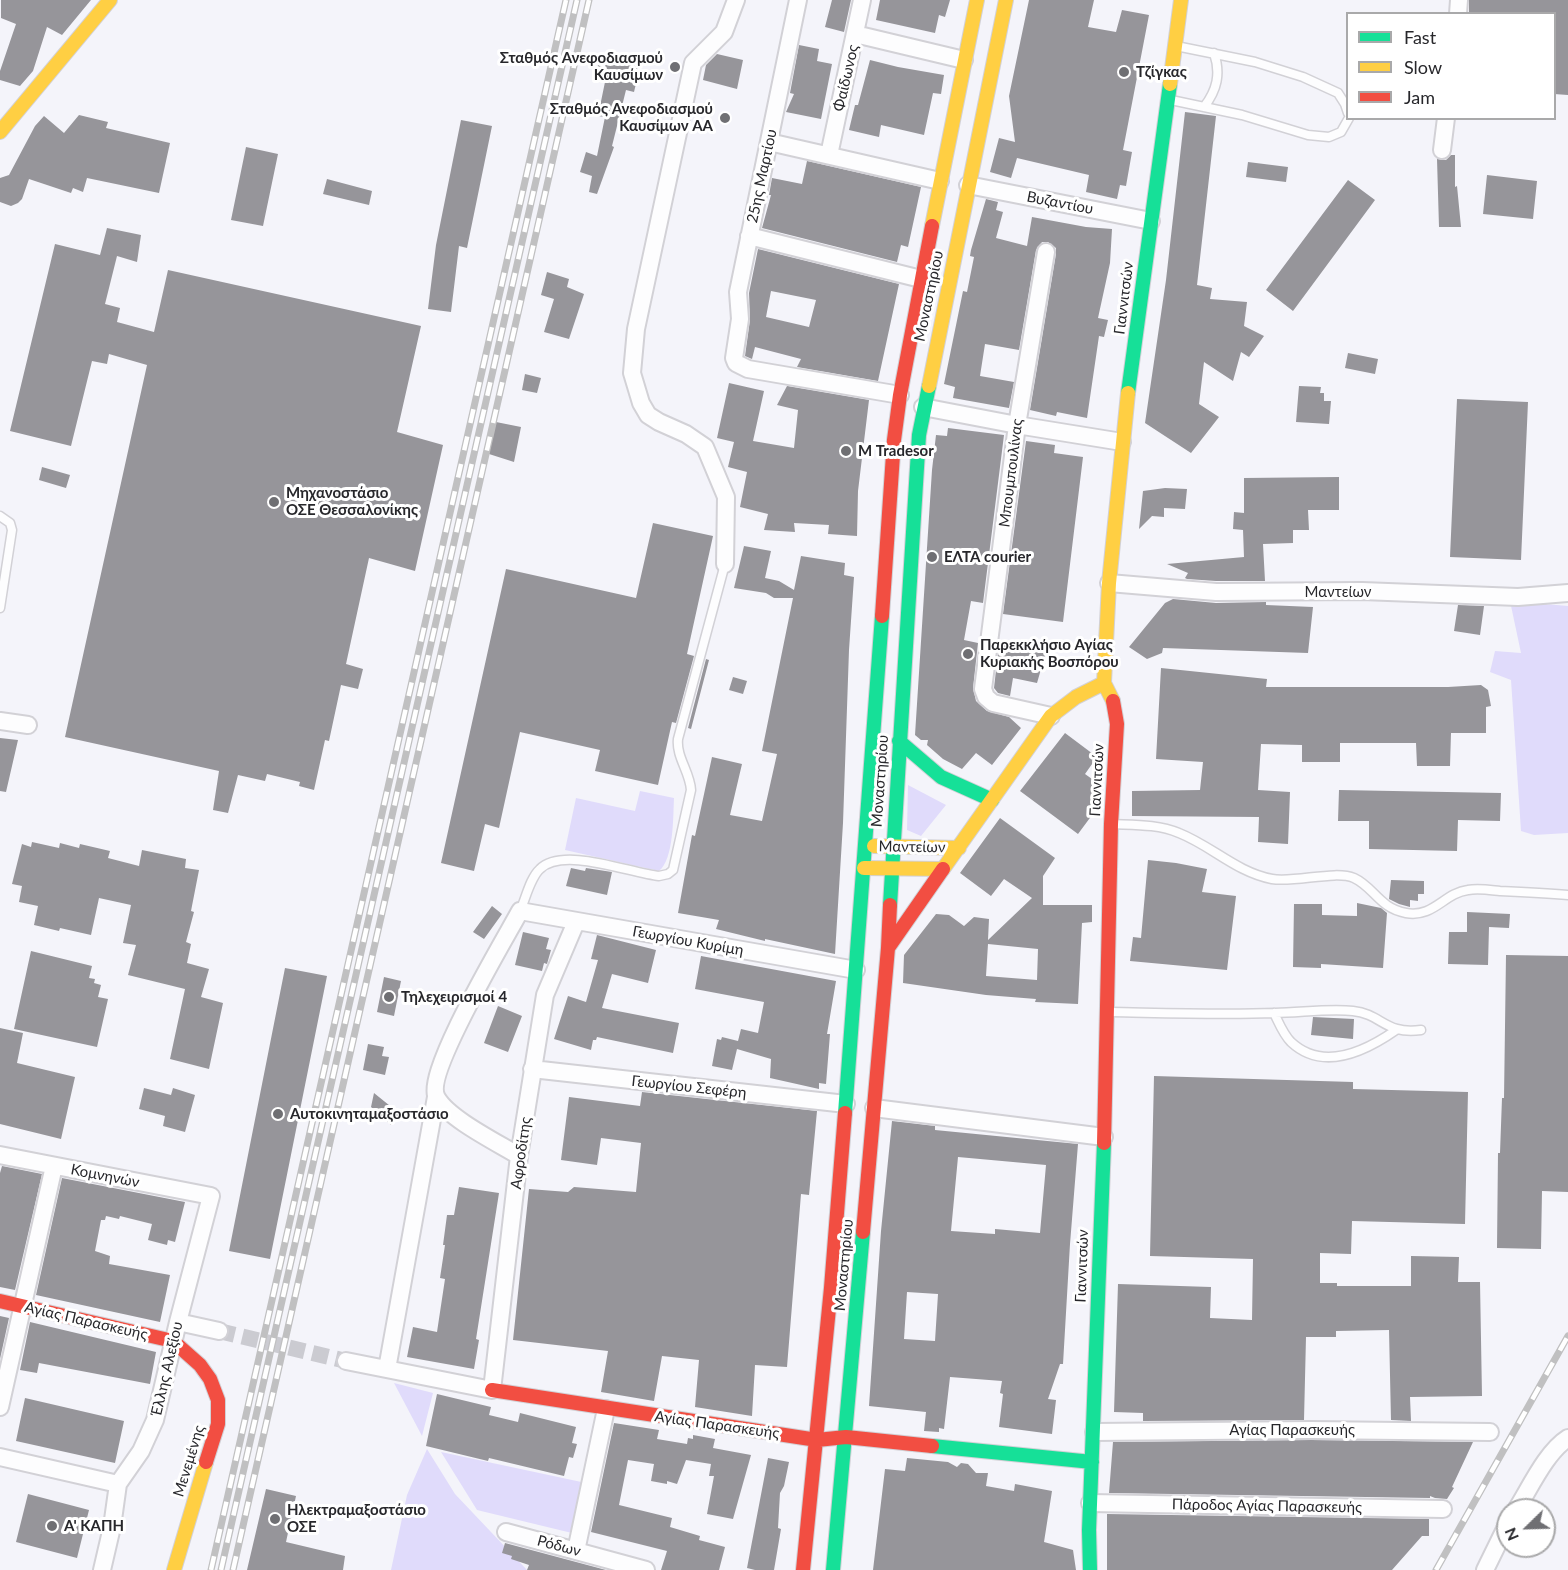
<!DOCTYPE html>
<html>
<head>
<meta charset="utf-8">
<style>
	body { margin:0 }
	#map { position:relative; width:1568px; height:1570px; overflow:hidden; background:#f4f4fa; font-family:Lato,sans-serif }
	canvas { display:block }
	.legend { position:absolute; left:1346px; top:12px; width:210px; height:108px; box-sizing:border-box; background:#fff; border:2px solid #a9a9aa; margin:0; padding:8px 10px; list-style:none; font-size:18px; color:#27272b }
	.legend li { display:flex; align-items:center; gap:12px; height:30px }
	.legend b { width:30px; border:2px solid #a9a9aa }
	.north { position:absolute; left:1496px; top:1498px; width:60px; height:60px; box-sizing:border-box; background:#fff; border:2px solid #a9a9aa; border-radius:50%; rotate:247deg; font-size:16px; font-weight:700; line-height:24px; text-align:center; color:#27272b }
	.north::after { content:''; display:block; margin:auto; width:21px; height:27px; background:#6f6f73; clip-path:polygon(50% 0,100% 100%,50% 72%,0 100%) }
</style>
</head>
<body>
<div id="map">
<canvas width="1568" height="1570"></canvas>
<ul class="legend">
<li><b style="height:8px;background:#16e098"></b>Fast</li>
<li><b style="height:8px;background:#ffcf43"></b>Slow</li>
<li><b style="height:8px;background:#f24e42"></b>Jam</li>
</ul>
<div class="north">N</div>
</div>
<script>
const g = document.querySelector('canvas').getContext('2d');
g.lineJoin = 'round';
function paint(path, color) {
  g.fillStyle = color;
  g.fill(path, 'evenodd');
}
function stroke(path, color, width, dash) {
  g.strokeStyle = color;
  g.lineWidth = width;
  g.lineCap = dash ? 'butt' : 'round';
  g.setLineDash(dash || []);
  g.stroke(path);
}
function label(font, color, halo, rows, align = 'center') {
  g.font = font + ' Lato,sans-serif';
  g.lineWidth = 6;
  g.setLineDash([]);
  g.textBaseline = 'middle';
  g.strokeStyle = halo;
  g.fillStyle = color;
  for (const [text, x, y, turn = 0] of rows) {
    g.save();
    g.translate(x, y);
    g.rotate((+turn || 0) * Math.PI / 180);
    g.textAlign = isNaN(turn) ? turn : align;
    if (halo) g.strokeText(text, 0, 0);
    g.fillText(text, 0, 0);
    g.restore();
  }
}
paint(new Path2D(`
	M1510,601L1568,606V833L1534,835L1521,831L1511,680L1490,672L1495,651L1521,653Z
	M908,785L946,805L921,836L907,830Z
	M640,791L674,798C673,817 674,859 659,871L565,850L576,798L635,811Z
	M394,1383L433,1393L422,1436Z
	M427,1449L455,1494L527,1570H391L407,1495Z
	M441,1452L586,1483L576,1534L477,1510Z`), '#e0dbfb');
paint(new Path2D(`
	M1,0H91L62,35L47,27L33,71L20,86L0,80V71L16,24L1,18Z
	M832,0H851L844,32L825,27Z
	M880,0H950L945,17L939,15L935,33L876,20Z
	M1029,0H1094L1088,27L1116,32L1122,10L1149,15L1123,150L1132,152L1126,186L1120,185L1117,199L1086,192L1089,175L1017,158L1011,178L990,172L999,138L1015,142L1009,96Z
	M1469,0H1568V95L1554,94V14H1469Z
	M799,45L819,49L817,61L832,64L821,119L786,112L794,94L790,93Z
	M717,54L743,60L737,89L703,80L706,65Z
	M606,59L640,67L634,92L626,90L612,146L614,147L597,194L589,192L592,176L580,172L586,152L597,156L605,117L598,116L605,82L595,80L598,65L605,67Z
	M870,60L898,67L944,75L941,94L933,93L924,135L881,125L879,137L849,130L855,105H858Z
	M1185,112L1216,116L1197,285L1212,288L1210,299L1247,302L1244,326L1264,336L1249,357L1241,352L1233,381L1204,362L1199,404L1219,417L1191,453L1145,423L1166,280Z
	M79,115L108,122L106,128L170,143L159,193L87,178L83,192L73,188L71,193L29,179L22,199L18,203L11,206L0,202V178L9,175L35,126L44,116L64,133Z
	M461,120L492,126L467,248L459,246L451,312L428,309L436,245Z
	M246,147L278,154L263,226L231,220Z
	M1451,155H1455V187L1457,186L1461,227H1439L1437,159L1446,160Z
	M807,161L921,187L908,247L901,245L897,262L762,228L771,195H769L772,178L802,184Z
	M1248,162L1288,167L1286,182L1246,177Z
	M1487,175L1537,181L1533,219L1483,214Z
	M327,179L372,191L369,205L323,194Z
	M1348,180L1375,200L1293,311L1266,290Z
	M986,199L998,202L996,210L1003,212L996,238L1027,246L1032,217L1086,227L1112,229L1110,263L1098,318L1108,320L1104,337L1099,336L1087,418L1057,412L1056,416L1030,410L1056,254V248L1048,242H1042L1036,250L1019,350L985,344L980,376L1014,382L1009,408L953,398L955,387L944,384L963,291L967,292L974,257L970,256L971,250Z
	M107,228L141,235L137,262L117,256L105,304L120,308L117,322L154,332L168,270L421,326L397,432L443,445L415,571L369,558L346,664L363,669L358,689L341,685L329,741L325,740L314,790L299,786L300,782L267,774L265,781L238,775L228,813L213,810L219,771L65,737L147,365L109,354L107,364L92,361L71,446L10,431L55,244L100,255Z
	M758,249L899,284L878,381L797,367L801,359L755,347L752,359L745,356L750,320L749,293ZM771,291L816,300L809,327L766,317Z
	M547,272L569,279L567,287L584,294L569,339L544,332L554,299L541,295Z
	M1348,353L1378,359L1375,374L1345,368Z
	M525,374L541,378L537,393L522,390Z
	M729,383L764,391L753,441L794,448L798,410L777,405L787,386L869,400L858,491L857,536L828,534L829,525L794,523L795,532L764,530L768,514L740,507L747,472L728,467L734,442L717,438Z
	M1299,386L1321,387L1320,393H1324V401H1331L1329,424L1296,422Z
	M1457,399L1528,402L1521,560L1450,557Z
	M496,422L521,427L514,462L489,454Z
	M948,428L1004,435L983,603L971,601L964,640L978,643L973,688L976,701L987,711L1009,717L1021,728L992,765L976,753L962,769L943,759L927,745L928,740H921L915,735L932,470L936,435L947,436Z
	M1026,441L1055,445L1054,453L1083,457L1063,622L1003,614Z
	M42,467L70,475L66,488L39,480Z
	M1339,477V510H1308L1309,530H1293V543L1263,544L1265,581H1216L1187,579L1185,578L1188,573L1167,564L1244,557L1243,530L1233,529L1234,512L1244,513V478Z
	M1165,488L1187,489L1185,509L1164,508V517L1152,516L1139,529L1143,491Z
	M653,523L713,536L687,654L694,656L676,723L672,722L658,785L595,771L600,750L520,732L499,828L485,824L474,871L441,863L506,569L636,598Z
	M744,546L771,551L765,578L779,581L794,590L801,556L845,563L844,575L854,577L849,650L843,823L835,954L765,939V941L716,929L719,920L678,913L692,835L695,836L712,757L742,764L730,815L762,821L777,754L762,751L793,598H774L766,593L734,588Z
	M1173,599L1216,603L1266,602V605L1313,607L1308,653L1163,648L1162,653L1147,659L1129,647L1165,603Z
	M1458,605L1484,606L1480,635L1454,631Z
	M1028,640L1048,645L1037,683L1013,678L1010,696L998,693L994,688L999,644L1008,646L1009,643L1026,647Z
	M706,659L709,660L691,729L688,728Z
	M1161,668L1267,679L1266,687H1448L1481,685L1488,690L1491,706L1486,707V733H1451L1450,766H1417L1416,743H1340V762H1302V745L1261,744L1258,790L1290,792L1288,844L1258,842L1259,817L1132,816V791L1200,790L1203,762L1156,759Z
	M733,677L747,681L743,694L729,690Z
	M1065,733L1097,757L1085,774L1099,784L1098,807L1078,834L1020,791Z
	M0,738L18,740L6,792L0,791Z
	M1339,790L1501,793L1500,821L1458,820L1457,851L1369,849V821H1338Z
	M1000,818L1055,858L1043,876V905H1092V922L1082,923L1078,1004L1035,1002L1036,999L986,995L903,983L904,955L936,914L949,915L964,926L974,917L989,919L988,940L1032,898L1004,879L991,896L960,873ZM988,944L1038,949L1037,980L986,976Z
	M32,842L59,848L60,843L79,848L80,844L110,851L108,858L139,866L142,850L186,859L185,868L199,870L191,911L194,912L186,942L191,944L187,963L209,969L201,997L223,1003L209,1069L170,1059L185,989L128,975L136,945L123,943L131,905L99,898L91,935L60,928L59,931L34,925L38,906L19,902L22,886L12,884L22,844L31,847Z
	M1148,860L1176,863L1207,869L1202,892L1236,896L1227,970L1130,961L1133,937L1141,938Z
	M571,868L585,871L586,868L612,872L607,895L566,886Z
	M1391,880L1424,881V894H1418V901L1410,900V907L1399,904L1389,899Z
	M1357,903L1381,908L1387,913L1383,968L1321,964V968L1293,967L1294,904H1322V915L1357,916Z
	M492,906L502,914L484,939L473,932Z
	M1467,912L1510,914L1509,928L1489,927L1488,965L1448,964L1449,932H1467Z
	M523,932L549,938L546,949L551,950L547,964L544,963L542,971L515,965Z
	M597,935L656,950L648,983L612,974L602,1008L679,1023L673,1053L597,1037L596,1040H593L591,1050L554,1039L568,996L586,1002L598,960L591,959Z
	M31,951L92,966L89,978L95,979L94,983L101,985L98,997L108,999L97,1047L14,1029Z
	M1506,955L1568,956V1192L1542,1191L1541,1249L1497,1248L1498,1153H1500L1502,1098H1504Z
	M701,956L836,981L827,1034H830L826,1084L819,1083V1089L770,1078L771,1059L737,1049L732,1070L712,1066L717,1039L721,1040L722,1037L738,1041L741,1029L758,1033L764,1002L695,989Z
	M285,968L327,976L270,1259L229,1251Z
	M384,977L401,981L394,1016L377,1012Z
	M498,1006L522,1016L508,1052L484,1043Z
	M1313,1017L1354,1019L1353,1039L1311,1035Z
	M0,1028L23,1033L17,1063L75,1077L61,1139L0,1124Z
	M368,1044L384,1047L382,1056L389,1057L385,1075L363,1070Z
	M1154,1076L1353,1082V1089L1468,1092L1465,1224L1352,1221L1351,1254L1320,1253V1283H1337V1286H1411V1256L1459,1257L1458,1282H1480L1482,1396L1410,1397L1411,1421L1391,1420L1389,1330L1336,1331V1337H1306L1304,1420L1143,1421V1413L1114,1412L1118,1284L1211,1287L1210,1318L1252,1320L1253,1259L1150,1256Z
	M144,1088L171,1095L173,1088L195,1095L185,1132L163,1126L165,1116L139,1109Z
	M642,1092L817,1111L809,1195L801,1194L787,1367L755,1365L752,1416L695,1407L699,1360L662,1356L654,1401L601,1392L608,1351L513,1340L529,1189L568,1192L574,1187L636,1192L641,1143L601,1138L597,1165L561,1160L569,1097L640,1106Z
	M374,1093L400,1114L391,1125L371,1107Z
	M892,1121L935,1126V1130L1078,1144L1070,1244L1063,1364H1060L1048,1399L1056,1400L1052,1434L999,1427L1003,1394L1000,1393L1002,1381L950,1377L944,1429L939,1428V1432L924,1431L926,1412L869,1406L881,1231ZM958,1157L1046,1165L1040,1233L995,1229V1234L951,1231ZM907,1292L938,1294L935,1341L904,1339Z
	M2,1166L42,1174L15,1290L0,1287V1173Z
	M62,1178L185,1202L175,1242L168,1240L167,1245L148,1240L152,1224L120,1216L119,1219L106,1216L105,1220H101L95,1251L110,1256L109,1264L170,1275L160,1322L36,1295Z
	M459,1187L499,1193L476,1339L479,1340L474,1369L407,1357L413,1327L437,1332L445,1279L440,1278L445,1245H443L447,1215H454Z
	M0,1316L9,1318L0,1359Z
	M30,1322L156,1352L150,1384L39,1363L37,1373L20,1370Z
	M437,1394L491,1407L489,1415L518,1422L520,1413L576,1427L572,1443L577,1444L573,1458L569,1457L564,1476L489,1458L488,1461L426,1446Z
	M25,1398L124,1421L115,1463L16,1441Z
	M614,1423L659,1430L657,1439L687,1444L688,1438L693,1439V1435L715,1439L713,1448L751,1455L733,1519L707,1514L714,1476H709L711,1464L686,1460L677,1484L667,1481V1484L651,1481L654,1464L628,1460L619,1505L672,1518L670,1527L700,1536L699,1540L725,1547L719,1570H661L667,1551L591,1532Z
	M1311,1440L1473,1442L1452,1487L1454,1488L1447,1499L1435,1498L1430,1496V1498L1109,1493L1113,1442Z
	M768,1458L789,1462L784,1486L780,1493L778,1528L781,1529L774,1570H755L747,1568Z
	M907,1458L948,1462L957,1467L961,1463L968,1464L976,1473H988L986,1486L1014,1491L1015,1484L1052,1491L1044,1542L1073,1550L1076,1570H873L885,1469L905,1471Z
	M266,1489L296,1496L286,1542L345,1556L343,1570H247Z
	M28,1494L89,1510L77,1558L16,1542Z
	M1107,1514L1429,1519V1536H1422L1392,1570H1107Z
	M505,1543L606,1570H527L529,1565L511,1559L512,1556L502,1553Z`), '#96959a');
stroke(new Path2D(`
	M219,1331L346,1361`), '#cbcbd1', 16, [16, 8]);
const lane = new Path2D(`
	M1176,46L1255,62L1303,77L1338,93L1345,104L1348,113
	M1171,100L1242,115L1308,135L1329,137L1341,132L1349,118
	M1204,107C1217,90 1221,74 1214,53
	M0,516L10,523L12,530L0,608
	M1112,824C1134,825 1158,824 1179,833C1212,846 1236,872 1272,879C1295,883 1335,870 1354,878C1374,887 1379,908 1406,913C1434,918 1444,893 1468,890C1478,888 1490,890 1500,891C1523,892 1545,893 1568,895
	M520,911C526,898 530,878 540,869C563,846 630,873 659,876L668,874L673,870L691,790C690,772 676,757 678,739L725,564
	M1110,1012C1165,1013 1220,1015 1275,1013C1299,1013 1329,1008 1353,1011C1382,1014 1385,1035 1421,1030
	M1274,1013C1279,1023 1283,1034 1291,1042C1323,1072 1366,1051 1396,1030`);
const street = new Path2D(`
	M798,0L738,292L740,319L734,358L736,363L748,369L900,395
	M1458,14L1459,0
	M855,34L964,60
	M769,142L940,181
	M1442,150L1446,118
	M829,155L862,0
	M968,185L1151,221
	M749,236L921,279
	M1046,252L1017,425L983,689L986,697L993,703L1051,716
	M923,407L1017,425L1122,442
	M725,564L726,497L705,447L686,434L659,422L648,415L641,403L632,373L636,329L693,63L724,32L736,0
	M1109,583L1216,592L1362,591L1518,597L1568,593
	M0,721L28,725
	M532,1069L846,1104
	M874,1108L1104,1137
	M0,1155L211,1196L178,1322L155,1420L141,1451L118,1484L112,1527L102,1570
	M519,1156C498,1143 449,1119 437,1098C423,1075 505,939 520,911L856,970
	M178,1322L219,1331
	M346,1361L492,1390L519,1156L545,995L576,922
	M387,1369L436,1097
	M0,1407L54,1166
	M1094,1432L1311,1430L1490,1432
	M0,1457L118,1484
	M1090,1503L1443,1509
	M1516,1510C1530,1488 1546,1452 1568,1438
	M506,1532L646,1570
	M576,1551L606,1409
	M1485,1570L1508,1523`);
const fast = new Path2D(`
	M1128,393L1170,84
	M899,741L941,777L992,800
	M890,905L919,435L929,386
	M845,1113L882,616
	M932,1446L1092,1462
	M833,1570L863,1232
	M1090,1570L1089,1530L1104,1143`);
const slow = new Path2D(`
	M1170,84L1181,0
	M0,132L110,0
	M932,226L977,0
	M929,386L1006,0
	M1113,701L1104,683L1109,583L1128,393
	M874,846L959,848
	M864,868L943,869L1051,716L1076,697L1104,683
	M174,1570L206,1462`);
const jam = new Path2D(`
	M882,616L894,440L900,395L932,226
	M888,948L943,869
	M1104,1143L1111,824L1117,724L1113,701
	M863,1232L888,948L890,905
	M0,1301L173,1341L200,1365L210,1379L218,1400V1424L206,1462
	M492,1390L817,1440L846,1437L932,1446
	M803,1570L831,1288L845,1113`);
stroke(lane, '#d2d1d6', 11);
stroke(street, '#d2d1d6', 20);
stroke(fast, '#d2d1d6', 16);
stroke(slow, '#d2d1d6', 16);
stroke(jam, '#d2d1d6', 16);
stroke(lane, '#fdfdfe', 8);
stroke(street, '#fdfdfe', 16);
stroke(fast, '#16e098', 14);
stroke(slow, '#ffcf43', 14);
stroke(jam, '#f24e42', 14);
const rail = new Path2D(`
	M211,1570L566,0
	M221,1570L577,0
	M233,1570L589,0
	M1436,1570L1568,1336`);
stroke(rail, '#c0c0c1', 7);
stroke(rail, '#fff', 4.5, [14]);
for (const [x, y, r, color] of [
	[675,67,6,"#6f6f73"],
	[1124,72,6,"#6f6f73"],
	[725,118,6,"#6f6f73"],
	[846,451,6,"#6f6f73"],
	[274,502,6,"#6f6f73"],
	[932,557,6,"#6f6f73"],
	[968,654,6,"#6f6f73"],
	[389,997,6,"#6f6f73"],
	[278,1114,6,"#6f6f73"],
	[275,1519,6,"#6f6f73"],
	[52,1526,6,"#6f6f73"]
]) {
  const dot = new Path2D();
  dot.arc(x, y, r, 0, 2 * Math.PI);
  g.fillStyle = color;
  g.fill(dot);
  stroke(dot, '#fff', 2);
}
label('bold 15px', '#27272b', '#fff', [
	["Σταθμός Ανεφοδιασμού",663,58,"right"],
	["Καυσίμων",663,75,"right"],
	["Τζίγκας",1136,72],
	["Σταθμός Ανεφοδιασμού",713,109,"right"],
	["Καυσίμων ΑΑ",713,126,"right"],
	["M Tradesor",858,451],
	["Μηχανοστάσιο",286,493],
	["ΟΣΕ Θεσσαλονίκης",286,510],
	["ΕΛΤΑ courier",944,557],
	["Παρεκκλήσιο Αγίας",980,645],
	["Κυριακής Βοσπόρου",980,662],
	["Τηλεχειρισμοί 4",401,997],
	["Αυτοκινηταμαξοστάσιο",290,1114],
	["Ηλεκτραμαξοστάσιο",287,1510],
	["ΟΣΕ",287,1527],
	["Α' ΚΑΠΗ",64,1526]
], 'left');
label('15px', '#27272b', '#fff', [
	["Φαίδωνος",846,78,-77],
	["25ης Μαρτίου",762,176,-78],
	["Βυζαντίου",1060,203,11],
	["Μοναστηρίου",929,296,-78],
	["Γιαννιτσών",1124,298,-83],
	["Μπουμπουλίνας",1011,473,-83],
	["Μαντείων",1338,592],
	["Γιαννιτσών",1097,780,-87],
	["Μοναστηρίου",880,781,-86],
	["Μαντείων",912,847,1],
	["Γεωργίου Κυρίμη",688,941,10],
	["Γεωργίου Σεφέρη",689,1087,6],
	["Αφροδίτης",521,1153,-82],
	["Κομνηνών",105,1176,11],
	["Μοναστηρίου",844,1265,-85],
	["Γιαννιτσών",1082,1266,-88],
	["Αγίας Παρασκευής",86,1321,13],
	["Έλλης Αλεξίου",167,1369,-77],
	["Αγίας Παρασκευής",717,1425,8],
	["Αγίας Παρασκευής",1292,1430],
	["Μενεμένης",189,1461,-73],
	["Πάροδος Αγίας Παρασκευής",1267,1506,1],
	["Ρόδων",559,1546,15]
]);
</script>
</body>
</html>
